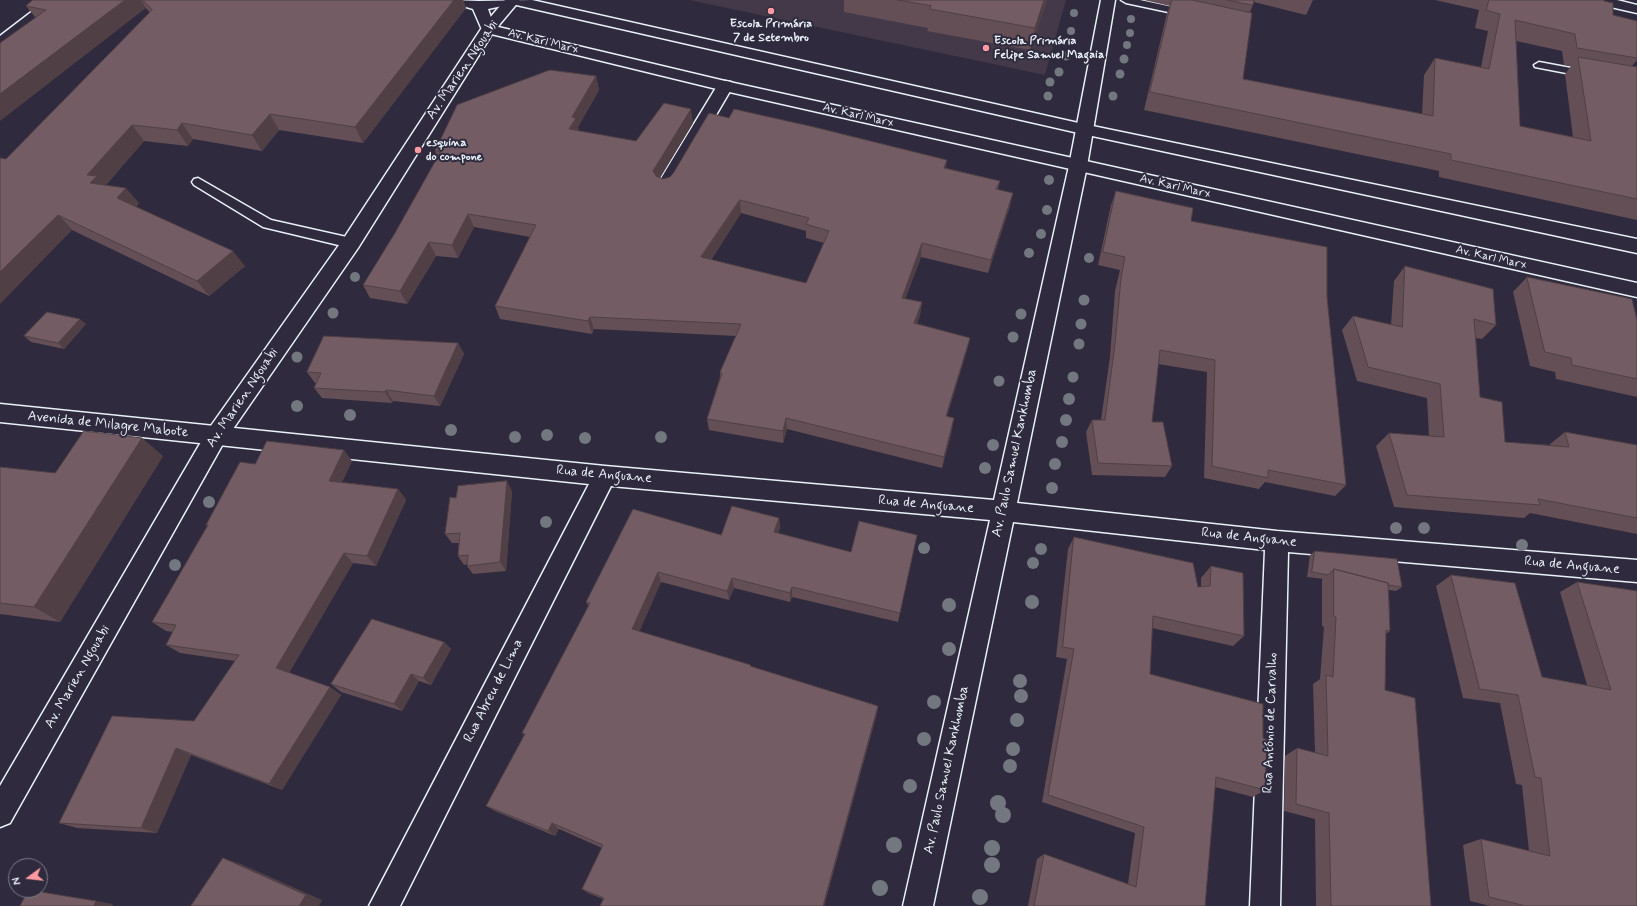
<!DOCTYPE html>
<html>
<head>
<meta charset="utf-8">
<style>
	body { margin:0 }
	#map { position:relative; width:1637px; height:906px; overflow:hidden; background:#2f2a3d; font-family:Mynerve,sans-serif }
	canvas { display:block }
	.north { position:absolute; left:8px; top:858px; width:40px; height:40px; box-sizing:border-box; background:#2f2a3d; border:1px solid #797a88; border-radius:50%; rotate:255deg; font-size:11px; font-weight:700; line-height:16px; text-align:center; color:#e8f1f8 }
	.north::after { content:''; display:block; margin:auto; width:14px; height:18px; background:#ff9aa2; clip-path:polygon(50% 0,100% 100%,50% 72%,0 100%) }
</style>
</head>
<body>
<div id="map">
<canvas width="1637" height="906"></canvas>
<div class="north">N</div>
</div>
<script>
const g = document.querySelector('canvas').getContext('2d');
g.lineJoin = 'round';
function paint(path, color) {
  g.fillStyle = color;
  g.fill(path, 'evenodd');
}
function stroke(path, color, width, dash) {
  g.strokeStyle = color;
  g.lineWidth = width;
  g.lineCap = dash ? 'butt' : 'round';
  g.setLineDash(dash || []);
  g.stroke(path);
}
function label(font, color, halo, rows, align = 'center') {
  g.font = font + ' Mynerve,sans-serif';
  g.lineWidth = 4;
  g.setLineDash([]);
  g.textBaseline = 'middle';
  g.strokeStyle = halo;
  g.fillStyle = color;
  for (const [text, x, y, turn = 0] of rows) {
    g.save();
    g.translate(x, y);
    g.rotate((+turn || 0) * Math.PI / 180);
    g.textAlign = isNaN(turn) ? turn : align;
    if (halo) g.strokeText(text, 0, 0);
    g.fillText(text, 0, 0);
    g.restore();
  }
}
paint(new Path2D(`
	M689,0H1066L1045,75Z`), '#433948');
const service = new Path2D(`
	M1121,0H1140L1191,11L1192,13L1187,16L1126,3Z
	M1539,62L1587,71L1592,74L1587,77L1535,67L1534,65Z
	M198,178L271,220L351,238L356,240L357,243L356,246L351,248L263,227L194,185L192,182L194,179Z`);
const minor = new Path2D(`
	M47,0H63L5,47L0,49V36Z
	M1101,0H1115L1087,166L1017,503L1277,531L1637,560V582L1288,552L1280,906H1250L1265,550L1013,522L933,906H903L990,520L611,486L400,906H369L589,484L0,422V404L605,466L994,500L1069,166Z
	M1591,0H1617L1637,5V13L1593,3Z
	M725,81L731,82L733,86L675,185L672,189L666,191L660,189L657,185L717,86L719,82Z`);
const tertiary = new Path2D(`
	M451,0L479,1L532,0L1083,124L1637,239V253L1083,134L512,4L488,9L494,26L725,81L1637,283V297L725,91L483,32L473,9L453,3Z`);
const secondary = new Path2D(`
	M505,0H520L494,31L358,248L224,442L10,823L0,827V786L208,430L344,238L483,26Z`);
stroke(service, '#e8f1f8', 3);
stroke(minor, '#e8f1f8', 3);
stroke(tertiary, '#e8f1f8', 3);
stroke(secondary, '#e8f1f8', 3);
paint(service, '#2f2a3d');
paint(minor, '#2f2a3d');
paint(tertiary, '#2f2a3d');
paint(secondary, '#2f2a3d');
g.fillStyle = '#727780';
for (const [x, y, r] of [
	[1074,13,4],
	[1131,19,4],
	[1071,31,4],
	[1130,33,4],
	[1127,45,4],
	[1066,56,4.5],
	[1124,59,4.5],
	[1059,72,4.5],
	[1120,74,4.5],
	[1050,82,4.5],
	[1048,96,4.5],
	[1113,96,4.5],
	[1049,180,5],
	[1047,210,5],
	[1041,234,5],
	[1029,253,5],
	[1089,258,5],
	[355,277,5],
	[1084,300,5.5],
	[333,313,5.5],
	[1021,314,5.5],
	[1081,324,5.5],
	[1013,337,5.5],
	[1079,344,5.5],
	[297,357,5.5],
	[1073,377,5.5],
	[999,381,5.5],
	[1069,399,6],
	[297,406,6],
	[350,415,6],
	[1066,420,6],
	[451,430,6],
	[547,435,6],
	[515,437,6],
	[661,437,6],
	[585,438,6],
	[1062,442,6],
	[993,445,6],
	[1055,464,6],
	[985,468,6],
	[1052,488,6],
	[209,502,6],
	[546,522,6],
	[1396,528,6],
	[1424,528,6],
	[1522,545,6],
	[924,548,6],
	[1041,549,6],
	[1033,563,6],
	[175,565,6],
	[1032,602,7],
	[949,605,7],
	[949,649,7],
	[1020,681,7],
	[1021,696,7],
	[934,702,7],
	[1017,720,7],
	[924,739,7],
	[1013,749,7],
	[1010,766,7],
	[910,786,7],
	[998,803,8],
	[1003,815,8],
	[894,845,8],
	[992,848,8],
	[992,865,8],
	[880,888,8],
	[980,897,8]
]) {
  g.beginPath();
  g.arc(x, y, r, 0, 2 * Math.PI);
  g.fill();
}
paint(new Path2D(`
	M33,0H463L466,8L363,143L279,130L262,151L193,139L188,146L144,141L106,185L139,203L136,207L245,266L209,296L72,230L6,159L150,13L146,8L35,17L26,6Z
	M844,0H1047L1030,50L927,31L928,28L844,12Z
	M1144,0H1313L1306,15L1254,2L1253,5L1250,12L1243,79L1422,114L1424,75L1435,58L1481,67L1488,31L1475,28L1479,10L1435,0H1604V1L1613,15L1637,21V60L1632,66L1637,67V220L1439,177V171L1144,110L1167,13L1170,6ZM1516,41L1562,51L1564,65L1571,66L1565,74L1573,137L1520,126Z
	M596,76L599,90L578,127L579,131L636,141L693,123L660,178L663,179L946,168L1000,181L998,189L1010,206L988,273L921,257L905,299L922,302L920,315L917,324L970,338L967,350L947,416L952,430L942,468L787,429L783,443L709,430L707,419L720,377V372L736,336L594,329L592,334L500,319L495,306L530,237L474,227L458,258L436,256L407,304L370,298L363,285L395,233L438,157L435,151ZM741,213L806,231V238L824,243L806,283L711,260Z
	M1116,191L1191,221L1327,297L1346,485L1335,496L1265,482L1259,489L1204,478L1207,372L1158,364L1152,422L1172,466L1165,477L1092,475L1086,432L1092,420H1101L1110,357L1115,291L1120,270L1098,265L1111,205Z
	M1405,266L1496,325L1482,339L1476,338L1480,397L1505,442L1549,445L1565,432L1637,445V534L1530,513L1524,518L1394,507L1376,446L1389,433L1429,436L1427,398L1357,381L1342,330L1353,316L1391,325L1394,281Z
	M1527,277L1637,320V397L1556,379L1555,372L1530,366L1513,292Z
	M86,324L64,349L31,342L24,336Z
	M458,343L464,354L440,406L393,401L392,403L322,398L314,388L316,383H315L307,372Z
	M163,456L60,622L0,614V467L55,473Z
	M352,461L342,482L398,489L406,500L376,566L353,563L289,673L330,687L341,695L282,790L191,755L157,833L77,828L59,823L194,721L235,661L180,653L166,645L173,632L166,631L152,622L207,526L206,525L255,464Z
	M512,491L506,571L473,574L467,566V564L464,565L458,556L459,543H452L445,534L456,498Z
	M779,518L780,528L778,533L851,552L917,535L898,622L792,597L790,602L734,588L729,600L661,582L639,632L751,665V667L878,706L877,713L824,906H600L603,899L588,893L582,889L602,848L559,829L555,836L495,811L486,806L524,735L522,733L589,607L586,602L721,535Z
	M1074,537L1198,587H1201V578L1211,566L1244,636L1233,646L1152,628L1150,674L1263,738L1265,790L1253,797L1215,787L1205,906H1028L1037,859L1044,854L1128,884L1135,833L1042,802L1067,659L1056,657L1068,549Z
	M1315,551L1402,587L1396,591L1389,590L1390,631L1386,634L1385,690L1431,906H1316L1315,819L1284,811L1285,756L1297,748L1315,753L1313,684L1320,679L1324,627L1322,626V580L1323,579L1307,577L1310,555Z
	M1451,575L1542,677L1587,685L1560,592L1577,582L1637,591V906H1490L1470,901L1463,845L1481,839L1529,851L1522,785L1516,784L1500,703L1463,698L1436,586Z
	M444,642L451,649L431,685L419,681L402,711L341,692L331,684Z`), '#634f55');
paint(new Path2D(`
	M125,0H141L146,8L0,121V94Z
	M454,0H463L466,8L363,143L355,127Z
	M1044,0H1047L1030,50L1035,28Z
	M596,76L599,90L578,127L579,132L569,129L572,117Z
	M691,109L693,123L656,184L653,171Z
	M270,114L279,130L262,151L252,135Z
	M182,123L193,139L188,146L177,130Z
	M132,125L144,141L105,186L90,183L87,175Z
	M947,160L945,174L944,168Z
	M126,188L139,203L130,214L117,198Z
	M1013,193L1010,206L988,273L991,260Z
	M740,200L741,213L703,271L701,257Z
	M468,214L474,227L458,258L452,245Z
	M58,215L72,230L0,304V272Z
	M429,242L436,256L407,304L400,291Z
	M922,243L921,257L901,311L902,298Z
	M233,251L245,266L209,296L197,281Z
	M922,302L920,315L912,336L914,323Z
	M590,317L594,329L592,334L588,321Z
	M80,319L86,324L64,349L58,343Z
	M970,338L967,350L943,428L946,416Z
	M458,343L464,354L440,406L434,396Z
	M386,390L393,401L392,403L385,392Z
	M786,418L787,429L783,443V431Z
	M954,418L952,430L942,468L944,457Z
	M142,438L163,456L60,622L34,607Z
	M344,450L352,461L338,491L329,481Z
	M507,481L512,491L506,571L500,562Z
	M398,489L406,500L376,566L367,556Z
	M779,518L780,528L775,543L774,532Z
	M344,553L353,563L287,676L276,668Z
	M658,572L661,582L636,639L632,629Z
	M732,578L734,588L729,600L727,591Z
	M792,587V597L790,602V593Z
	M444,642L451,649L431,685L423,678Z
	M411,674L419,681L402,711L394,704Z
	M330,687L341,695L282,790L269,784Z
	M878,706L877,713L824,906H823Z
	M176,748L191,755L157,833L141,828Z
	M552,823L559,829L555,836L548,831Z
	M223,858L241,864L322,900L319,906H299Z
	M96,901L113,904L112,906H94Z`), '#504045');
const building = new Path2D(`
	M33,0H125L0,94V43L46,10L26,6Z
	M143,0H454L355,127L270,114L252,135L182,123L177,130L132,125L87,175L97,176L90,183L126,188L117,198L233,251L197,281L58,215L0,272V158L6,159L152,10Z
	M898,0H1044L1035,28L930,9L931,6Z
	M1172,0H1192L1252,13L1243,79L1433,116L1435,58L1489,69L1500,14L1486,10L1489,0H1604V1L1613,3V15L1637,21V58L1577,48L1575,34L1515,20L1520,126L1591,141L1578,57L1637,67V199L1451,160V154L1150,92Z
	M1228,0H1254L1253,5Z
	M550,70L596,76L572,117L576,118L569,129L636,141L664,103L691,109L653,171L656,176L663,179L670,177L674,172L709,113L729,118L734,109L814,127L947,160L944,168L1000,181L996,189L1013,193L991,260L922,243L902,298L922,302L914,323L970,338L946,416L954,418L944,457L786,418L783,431L707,419L722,373L720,372L741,324L590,317L588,321L495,306L536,225L468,214L452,245L429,242L400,291L363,285L395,233L441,151H435L457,105ZM740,200L809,218L806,224L829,231L806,283L701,257Z
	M1116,191L1193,208L1191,221L1327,247V297L1346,485L1268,470V478L1212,466L1215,360L1160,350L1152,422H1163L1172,466L1098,463L1092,420H1105L1115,344L1121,278L1125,257L1103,252Z
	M1405,266L1493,289L1496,325L1474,319L1480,397L1502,402L1505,442L1569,447L1565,432L1637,445V518L1538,499L1540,505L1407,495L1389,433L1444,437L1440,384L1368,367L1353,316L1402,327Z
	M1527,277L1632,299L1637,320V379L1572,365L1571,358L1545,352Z
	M47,312L80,319L58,343L24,336Z
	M324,336L458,343L434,396L386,390L385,392L314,388L321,373L307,372Z
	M84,431L142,438L34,607L0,603V467L55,473Z
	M267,441L344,450L329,481L398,489L367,556L344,553L276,668L330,687L269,784L176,748L141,828L59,823L112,716L194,721L239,655L166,645L176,625L152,622L208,525H206L240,462L255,464Z
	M507,481L500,562L467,566L468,555L458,556L460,533L445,534L450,497L456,498L458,486Z
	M732,506L779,518L774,532L851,552L859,521L917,535L900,613L792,587L790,593L732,578L727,591L658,572L632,629L751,665L750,666L878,706L823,906H600L604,898L582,889L603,845L552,823L548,831L486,806L525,734L522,733L590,603L586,602L633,509L721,535Z
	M1074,537L1193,563L1198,587L1210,586L1211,566L1243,573L1244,636L1153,616L1150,674L1263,704V738L1267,740L1265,790L1216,777L1205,906H1034L1044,854L1136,887L1144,827L1048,795L1074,649L1063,647Z
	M1315,551L1397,559L1402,587L1388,585V583L1334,569L1328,575L1312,572Z
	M1334,569L1388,583L1390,631L1386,630L1385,690L1415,698L1431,906H1331L1329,813L1296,804L1297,748L1328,756L1326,675L1333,677L1336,617L1334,616Z
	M1451,575L1515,583L1542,677L1611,690L1577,582L1637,591V906H1526L1489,897L1481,839L1550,856L1541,778L1535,777L1518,695L1480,689Z
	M372,619L444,642L423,678L411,674L394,704L331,684Z
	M223,858L306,895L299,906H191Z
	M29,890L96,901L94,906H20Z`);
paint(building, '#735c63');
stroke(building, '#504045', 1);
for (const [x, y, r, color] of [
	[771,11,4,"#ff9aa2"],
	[986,48,4,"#ff9aa2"],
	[418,150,4,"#ff9aa2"]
]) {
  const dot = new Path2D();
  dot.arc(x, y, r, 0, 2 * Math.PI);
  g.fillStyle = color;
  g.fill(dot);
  stroke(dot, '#2f2a3d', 1.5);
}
label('bold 12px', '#e8f1f8', '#2f2a3d', [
	["Escola Primária",771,24,"center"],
	["7 de Setembro",771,38,"center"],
	["Escola Primária",994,41],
	["Felipe Samuel Magaia",994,55],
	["esquina",426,143],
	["do compone",426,157]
], 'left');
label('12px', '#e8f1f8', '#2f2a3d', [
	["Av. Karl Marx",543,42,14],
	["Av. Karl Marx",858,116,13],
	["Av. Karl Marx",1175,187,13],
	["Av. Karl Marx",1491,258,13]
]);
label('14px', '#e8f1f8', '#2f2a3d', [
	["Av. Marien Ngouabi",463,70,-56],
	["Av. Marien Ngouabi",243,398,-56],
	["Avenida de Milagre Mabote",108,425,6],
	["Av. Paulo Samuel Kankhomba",1015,453,-78],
	["Rua de Anguane",604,475,5],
	["Rua de Anguane",926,505,5],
	["Rua de Anguane",1249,538,6],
	["Rua de Anguane",1572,566,5],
	["Av. Marien Ngouabi",78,677,-60],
	["Rua Abreu de Lima",494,691,-63],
	["Rua António de Carvalho",1271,723,-88],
	["Av. Paulo Samuel Kankhomba",947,770,-78]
]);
</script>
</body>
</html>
